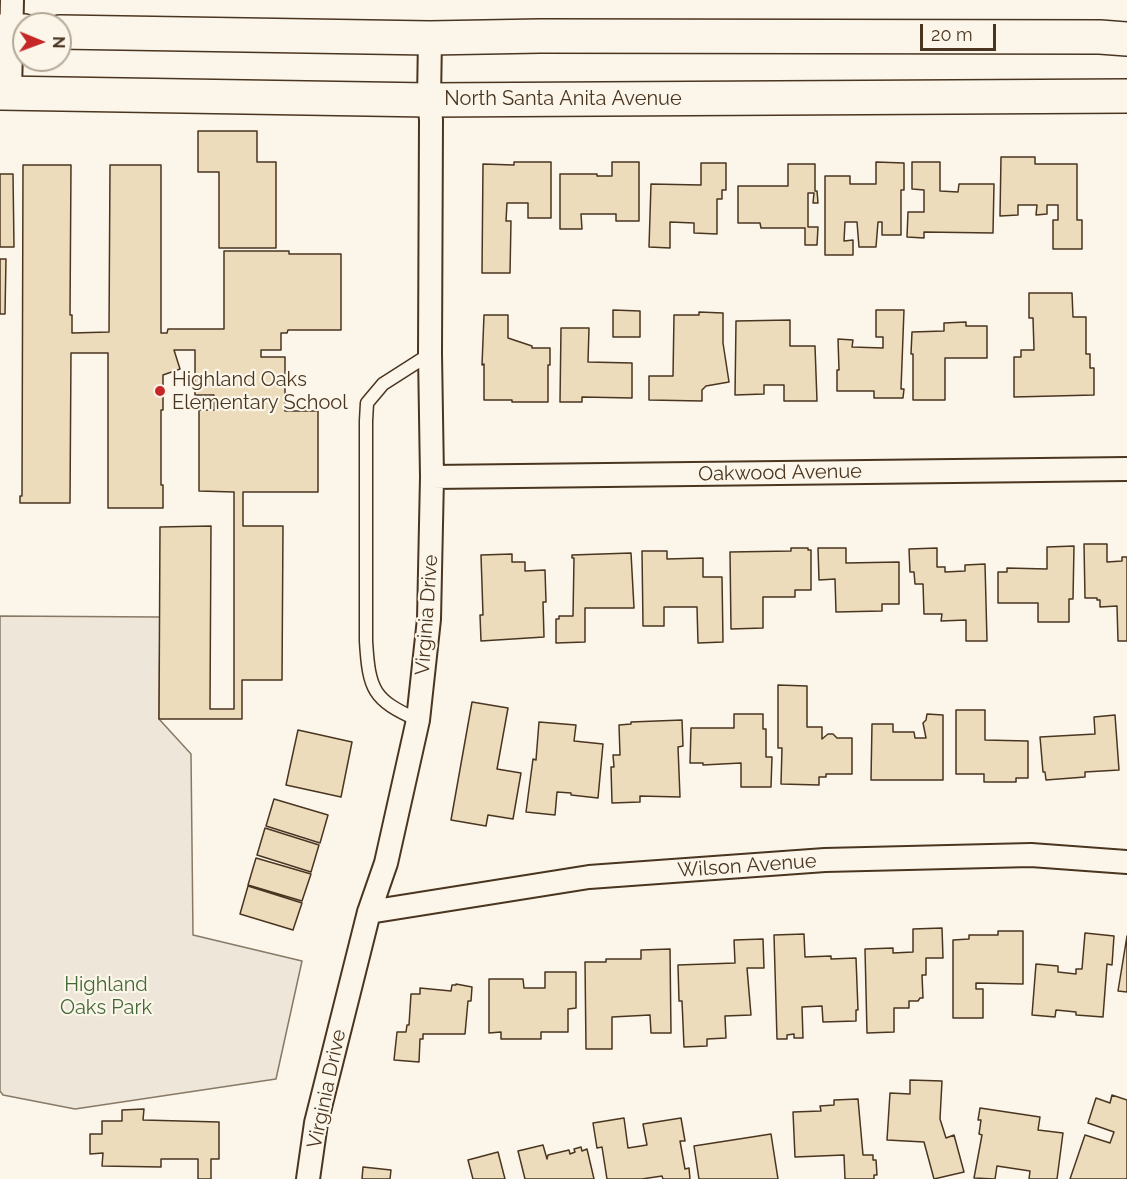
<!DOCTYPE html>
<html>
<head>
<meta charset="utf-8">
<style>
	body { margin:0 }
	#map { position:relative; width:1127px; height:1179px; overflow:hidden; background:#fbf6e9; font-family:Raleway,sans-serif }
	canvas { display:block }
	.north { position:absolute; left:12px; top:12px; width:60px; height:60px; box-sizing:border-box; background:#fbf6e9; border:2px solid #b4a999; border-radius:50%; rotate:91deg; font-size:16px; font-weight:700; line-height:24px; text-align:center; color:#4a3520 }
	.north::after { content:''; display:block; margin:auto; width:21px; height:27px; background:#c62828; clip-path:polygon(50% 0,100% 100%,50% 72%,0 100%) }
	.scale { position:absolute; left:920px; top:24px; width:76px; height:27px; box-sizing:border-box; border:3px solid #4a3520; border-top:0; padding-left:8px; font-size:18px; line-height:21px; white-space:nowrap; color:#4a3520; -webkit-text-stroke:4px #fbf6e9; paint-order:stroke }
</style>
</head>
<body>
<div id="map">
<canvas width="1127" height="1179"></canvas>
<div class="north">N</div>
<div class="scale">20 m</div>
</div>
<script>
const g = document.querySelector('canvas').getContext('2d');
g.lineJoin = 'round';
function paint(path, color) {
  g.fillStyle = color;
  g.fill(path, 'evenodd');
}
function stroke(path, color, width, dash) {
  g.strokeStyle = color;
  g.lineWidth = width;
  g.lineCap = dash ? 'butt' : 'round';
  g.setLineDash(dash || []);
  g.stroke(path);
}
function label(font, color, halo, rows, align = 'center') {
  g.font = font + ' Raleway,sans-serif';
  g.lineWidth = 4.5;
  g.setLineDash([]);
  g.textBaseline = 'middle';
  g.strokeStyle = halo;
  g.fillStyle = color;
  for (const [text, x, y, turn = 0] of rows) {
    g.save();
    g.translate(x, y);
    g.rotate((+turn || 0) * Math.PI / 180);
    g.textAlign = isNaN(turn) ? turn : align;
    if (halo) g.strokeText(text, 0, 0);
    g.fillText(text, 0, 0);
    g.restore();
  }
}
const green = new Path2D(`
	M0,616L160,617L159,719L191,754L193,935L302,961L276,1079L75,1109L3,1095L0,1091Z`);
paint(green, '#ede6d9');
stroke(green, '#887966', 1.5);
const building = new Path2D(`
	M198,131H257V162H276V248H219V172H198Z
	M1001,157H1035V164H1077V220H1082V249H1053V220H1058V205H1047V214L1036,215L1037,205H1018V215L1000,216Z
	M514,162H551V218H528V203H507L506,221H511L510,273H482L483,164L514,165Z
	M612,162H639V221H616V214H581L582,229H560V174H597V176H612Z
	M876,162L904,163V190H901V235H882V222H878L876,247H859L857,222H845L844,241L853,240V255H825V176H850V184H876Z
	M912,162H940V191L958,192L959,184H994L993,233L924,232V238L907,237L908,212H924V190L912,189Z
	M701,163H726V190H722V199H717V234L694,233V223L670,222V248L649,247L651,184L701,185Z
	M788,164H815V191H817L818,203H813L814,193H808V227H818L817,245H805V228H761L760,223H738V186H788Z
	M23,165H71L70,315H72V333L109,332L110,165H161V333H167L168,329H224V251H289V254H341V330H288L287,333H281V350H261V357H285V411H318V492H243V526H283L282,680H242V719H159L160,527L211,526L210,709H234V492L199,491V410H214V395H195V350H174L180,369L163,375V410H161V485H163V508H108V353H71L70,503H20V496H22Z
	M0,174H13L14,247H0Z
	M0,259H6L5,314H0Z
	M1029,293H1072L1073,317H1086V354H1090V368H1094V395L1014,397V357H1021V350H1034L1033,318H1029Z
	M613,310L640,311V337H613Z
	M876,310H904L901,389H904L903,398H874V391H837V370H839L838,339L853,340L852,347L883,348V337H876Z
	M699,312L723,313V343L729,382L706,386L702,390V401L649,400V376H673L674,315H699Z
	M484,315H508V338L532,346V348H550V365H548V402H512V400H484V364L482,365Z
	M790,320V346H815L817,401H784V385H764V394L735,395L736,321Z
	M966,322V326H987V358H945V400H913V354H911L912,332L944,331V323Z
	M561,328H589L588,362L632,363V398L582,397V402H560Z
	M1084,544H1107V562L1122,561V557H1127V641H1118L1117,606L1100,607V600H1097V598H1085Z
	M1074,546L1073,599H1069V622H1038V603H998V572H1007V568L1047,569V547Z
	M791,548H808V550H811V590H795V597H763V628L731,629L730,552L791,551Z
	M818,548H846V563L899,562V604H882V611L836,612L835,579L819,580Z
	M937,548V567H945V572L965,571V565L985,564L987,641H966V620L941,621L942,614H924L923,584H915L914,572H910L909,549Z
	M642,551H667V559L703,558V577H722L723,642L698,643L697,607H664V626H643Z
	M631,553L634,608H585V642L556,643V619H559V616H573L574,558H572V555Z
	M512,554V562H525V571L545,570L546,602H543L544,637L481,641L480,615H483L481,555Z
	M778,685L807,686V727H822V739L828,734H833L837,738H852V774H826V777H819V785L781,784L782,748H778Z
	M472,702L508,708L497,769L521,773L513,819L488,815L486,826L451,820Z
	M956,710H985V740L1028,741V778H1016V782H984V774H956Z
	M734,714H763V729H766V757H772L771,787H741V763L703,765V763H690L691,728H734Z
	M927,714L943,715V780H871L872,724H893V732H914L915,738H926L923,723L926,720Z
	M1115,715L1119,770L1085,772V777L1046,780L1045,772H1043L1040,737L1095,734L1094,717Z
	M682,720L683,746L678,747L680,797L640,796V802L612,803L611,767H614L613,755H620L619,725L631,724V722Z
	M539,722L576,725L574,741L603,744L598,798L571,795V793L557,792L555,815L526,812L533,759L536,760Z
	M298,730L352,742L341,797L286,785Z
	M274,799L328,815L320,843L266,826Z
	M265,828L319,845L311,872L257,855Z
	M256,858L311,874L302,901L248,885Z
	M248,886L302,903L293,930L240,914Z
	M942,928L943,958H926V975H922L923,998H920L918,1001H909V1008H894V1032L867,1033L865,949L893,948V953L913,952V929Z
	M998,931H1023V984L976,983V989H983V1018H953V940L969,939V935H998Z
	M1085,933L1114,936L1112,965L1107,964L1103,1017L1076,1015V1012L1056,1010L1055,1017L1032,1015L1036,964L1058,966V972L1076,974V969H1082Z
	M804,934L805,957L831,956V959L856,958L858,1010H856V1021L823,1022L822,1006L802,1007L803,1038H794V1034L787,1035V1039H777L774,935Z
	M1127,936V992L1118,991Z
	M763,939L764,968H747L751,1015L725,1016L726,1038L707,1039V1046L684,1047L682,1001H679L678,965L735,963L734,940Z
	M670,949L671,1033H651L650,1015L612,1017V1049H586L585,962H606V959H641V950Z
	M545,972H576V1008L568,1009V1032H541V1039H501V1032L489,1033V979H523L524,988H545Z
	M456,984L472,987L471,1001H468L465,1034H423V1039H420L419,1062L394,1060L397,1032H406L407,1025H409L411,994H420V988L451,991L452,985H456Z
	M910,1080L942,1081L940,1119L946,1138L954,1135L964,1172L934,1179L924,1142L887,1140L890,1093L910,1094Z
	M1112,1095L1127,1100V1179H1070L1085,1135L1110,1143L1114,1132L1088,1123L1096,1098L1110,1103Z
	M858,1099L863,1155H873V1160H876L877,1175H874V1179H845L844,1155L795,1157L793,1112L821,1111L820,1106L834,1105V1100Z
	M980,1108L1040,1117L1038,1130L1063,1133L1057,1179H1029L1030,1171L997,1166L995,1179L974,1178L982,1135L979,1134L981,1120H978Z
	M144,1109L143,1120L219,1122V1159H211V1179H198V1159H161V1167L102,1166L103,1153L90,1154V1134H102V1121H122V1110Z
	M624,1118L628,1148L647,1145L643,1124L681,1118L685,1141H680L685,1169L689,1168L690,1179H663L662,1176L642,1179H607L602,1147L597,1148L593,1123Z
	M771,1134L778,1179H699L694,1146Z
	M543,1145L547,1159L548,1155L569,1150L570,1154L575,1152L574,1149L581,1147L582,1151L587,1149L594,1179H525L518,1151Z
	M498,1152L505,1179H473L468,1160Z
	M363,1167L391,1170L390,1179H362Z`);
paint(building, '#ecdcbc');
stroke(building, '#4a3520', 1.5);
const lane = new Path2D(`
	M418,720C373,700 369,690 366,641V421L367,403L383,384L430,354`);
const street = new Path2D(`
	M10,93L12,0
	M432,477L1127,469
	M369,912L589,877L825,860L1031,855L1127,862
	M308,1179L316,1123L369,912L386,863L418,720L429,619L432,477L430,354L431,120L429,100L430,38`);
const secondary = new Path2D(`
	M0,31H24
	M60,32L430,38L540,36L1100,37L1127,39
	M0,93L429,100L1127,96`);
stroke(lane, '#4a3520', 15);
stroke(street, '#4a3520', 26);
stroke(secondary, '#4a3520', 36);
stroke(lane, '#fbf6e9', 12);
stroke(street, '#fbf6e9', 22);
stroke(secondary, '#fbf6e9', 33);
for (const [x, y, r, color] of [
	[160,391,6,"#c62828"]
]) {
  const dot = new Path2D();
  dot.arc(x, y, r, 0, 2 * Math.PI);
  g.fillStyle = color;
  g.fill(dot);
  stroke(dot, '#fbf6e9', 2);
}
label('20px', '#4a3520', '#fbf6e9', [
	["North Santa Anita Avenue",563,99],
	["Oakwood Avenue",780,473,-1],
	["Virginia Drive",427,615,-86],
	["Wilson Avenue",747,866,-4],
	["Virginia Drive",327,1089,-78]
]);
label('20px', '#4a3520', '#fbf6e9', [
	["Highland Oaks",172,380],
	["Elementary School",172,403]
], 'left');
label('20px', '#436837', '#fbf6e9', [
	["Highland",106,985],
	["Oaks Park",106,1008]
]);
</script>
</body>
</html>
